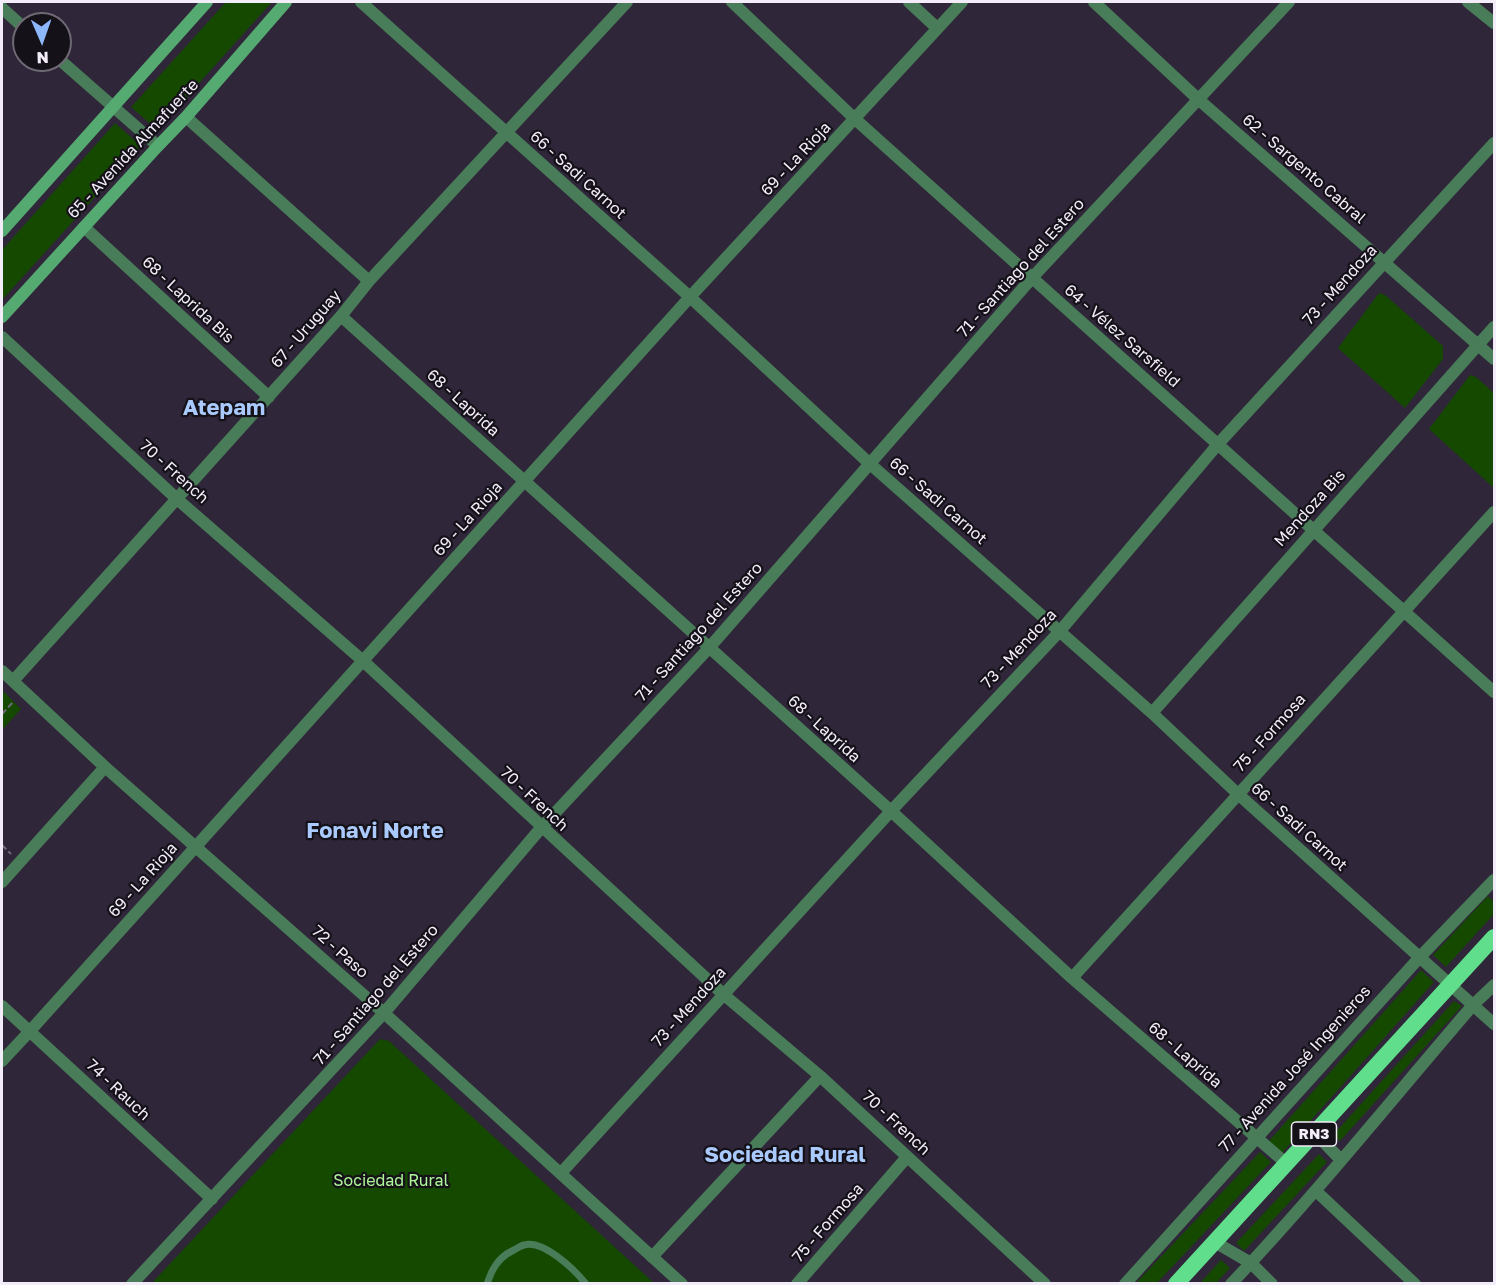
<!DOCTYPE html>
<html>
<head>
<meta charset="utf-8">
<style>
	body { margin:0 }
	#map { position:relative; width:1496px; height:1285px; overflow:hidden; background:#2f2639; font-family:"Golos Text",sans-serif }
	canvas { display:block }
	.frame { position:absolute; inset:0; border:3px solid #f3edfa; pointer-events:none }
	.north { position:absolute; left:12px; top:12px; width:60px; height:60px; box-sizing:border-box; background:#151119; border:2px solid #6e6973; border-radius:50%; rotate:178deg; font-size:16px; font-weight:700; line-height:24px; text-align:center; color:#f3edfa }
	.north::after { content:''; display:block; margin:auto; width:21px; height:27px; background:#8db9fc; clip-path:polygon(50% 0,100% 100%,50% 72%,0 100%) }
</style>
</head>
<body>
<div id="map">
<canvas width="1496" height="1285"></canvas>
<div class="frame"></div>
<div class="north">N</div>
</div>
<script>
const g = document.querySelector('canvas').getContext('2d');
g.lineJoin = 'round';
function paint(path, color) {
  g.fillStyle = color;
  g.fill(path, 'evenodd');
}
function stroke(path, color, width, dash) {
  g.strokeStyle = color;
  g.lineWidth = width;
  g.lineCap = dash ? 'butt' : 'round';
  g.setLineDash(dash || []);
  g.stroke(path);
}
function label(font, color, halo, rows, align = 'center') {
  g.font = font + ' "Golos Text",sans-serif';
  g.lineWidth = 4.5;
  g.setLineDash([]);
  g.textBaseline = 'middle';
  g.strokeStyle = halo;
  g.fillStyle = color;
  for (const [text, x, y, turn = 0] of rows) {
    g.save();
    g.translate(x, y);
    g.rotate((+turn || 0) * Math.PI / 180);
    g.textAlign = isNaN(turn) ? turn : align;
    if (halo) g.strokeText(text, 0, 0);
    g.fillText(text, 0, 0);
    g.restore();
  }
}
paint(new Path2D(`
	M226,2H272L157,130L131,107Z
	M115,123L141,146L2,300V250Z
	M1379,293L1385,295L1443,346V359L1405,408L1338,348Z
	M1470,375L1476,377L1494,393V488L1429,429Z
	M2,690L21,709L2,730Z
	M1488,896L1494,902V914L1446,967L1433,955Z
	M1421,970L1434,982L1281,1154L1268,1142Z
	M1454,1001L1462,1006L1340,1141L1333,1135Z
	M380,1039L389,1041L654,1283L151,1284Z
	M1260,1152L1271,1162L1157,1283H1136Z
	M1319,1154L1327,1162L1244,1251L1236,1243Z
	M1221,1260L1230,1268L1216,1283H1200Z`), '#154900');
stroke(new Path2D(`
	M2,714L14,701
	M2,845L11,854`), '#736b7c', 2, [6, 3]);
stroke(new Path2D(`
	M487,1284C492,1269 498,1258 512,1251C516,1249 520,1246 524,1245C543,1239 575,1270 586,1284`), '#497c58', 7);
stroke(new Path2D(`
	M361,2L690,297L869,463L1152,713L1238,794L1494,1024
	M732,2L855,119L1494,692
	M909,2L937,28
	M1094,2L1198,99L1494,359
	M1468,2L1494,23
	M2,8L24,28
	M60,60L158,146
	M186,117L369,281
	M84,227L269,397
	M341,316L891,811L1072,978L1287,1164
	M2,337L177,499L362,660L723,994L820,1076L1045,1284
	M2,671L105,767L384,1013L682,1284
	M13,681L341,316L369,281L627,2
	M1152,713L1494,327
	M2,882L105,767
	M1072,978L1494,512
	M2,1006L212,1199
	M2,1061L30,1031L690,297L962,2
	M1315,1133L1340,1159
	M561,1173L891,811L1060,631L1219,443L1494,143
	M1316,1191L1415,1284
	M1213,1241L1251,1263L1272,1284
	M652,1257L820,1076
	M132,1284L384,1013L541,828L709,648L1031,279L1289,2
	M797,1284L907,1157
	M1125,1284L1419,958L1494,880
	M1231,1284C1316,1194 1393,1098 1473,1005L1494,985`), '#497c58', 12);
stroke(new Path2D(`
	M2,231L207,2
	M2,317L158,146L186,117L286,2`), '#55aa71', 12);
stroke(new Path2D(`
	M1176,1284L1494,937`), '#60de8c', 16);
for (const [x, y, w] of [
	[1314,1134,45]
]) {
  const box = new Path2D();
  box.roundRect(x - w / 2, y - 12, w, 24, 4.5);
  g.fillStyle = '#151119';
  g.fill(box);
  stroke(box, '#f3edfa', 1.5);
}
label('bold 15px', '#f3edfa', null, [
	["RN3",1314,1134]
]);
label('16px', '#f3edfa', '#151119', [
	["65 - Avenida Almafuerte",133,149,-47],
	["69 - La Rioja",796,159,-47],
	["62 - Sargento Cabral",1304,169,41],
	["66 - Sadi Carnot",578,175,42],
	["71 - Santiago del Estero",1021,268,-48],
	["73 - Mendoza",1340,285,-48],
	["68 - Laprida Bis",188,300,43],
	["67 - Uruguay",306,329,-49],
	["64 - Vélez Sarsfield",1122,336,41],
	["68 - Laprida",463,403,42],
	["70 - French",174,472,42],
	["66 - Sadi Carnot",938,501,41],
	["Mendoza Bis",1310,508,-48],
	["69 - La Rioja",468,519,-48],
	["71 - Santiago del Estero",699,632,-48],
	["73 - Mendoza",1019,649,-47],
	["68 - Laprida",824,729,42],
	["75 - Formosa",1270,733,-48],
	["70 - French",534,799,43],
	["66 - Sadi Carnot",1299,827,42],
	["69 - La Rioja",143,880,-48],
	["72 - Paso",340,952,42],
	["71 - Santiago del Estero",376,995,-49],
	["73 - Mendoza",689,1007,-48],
	["68 - Laprida",1185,1055,41],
	["77 - Avenida José Ingenieros",1295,1069,-48],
	["74 - Rauch",118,1090,43],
	["70 - French",896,1123,43],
	["75 - Formosa",828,1223,-49]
]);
label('16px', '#adf798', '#151119', [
	["Sociedad Rural",391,1181]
]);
label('bold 22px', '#aacafd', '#151119', [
	["Atepam",224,408],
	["Fonavi Norte",375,831],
	["Sociedad Rural",785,1155]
]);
</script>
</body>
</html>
